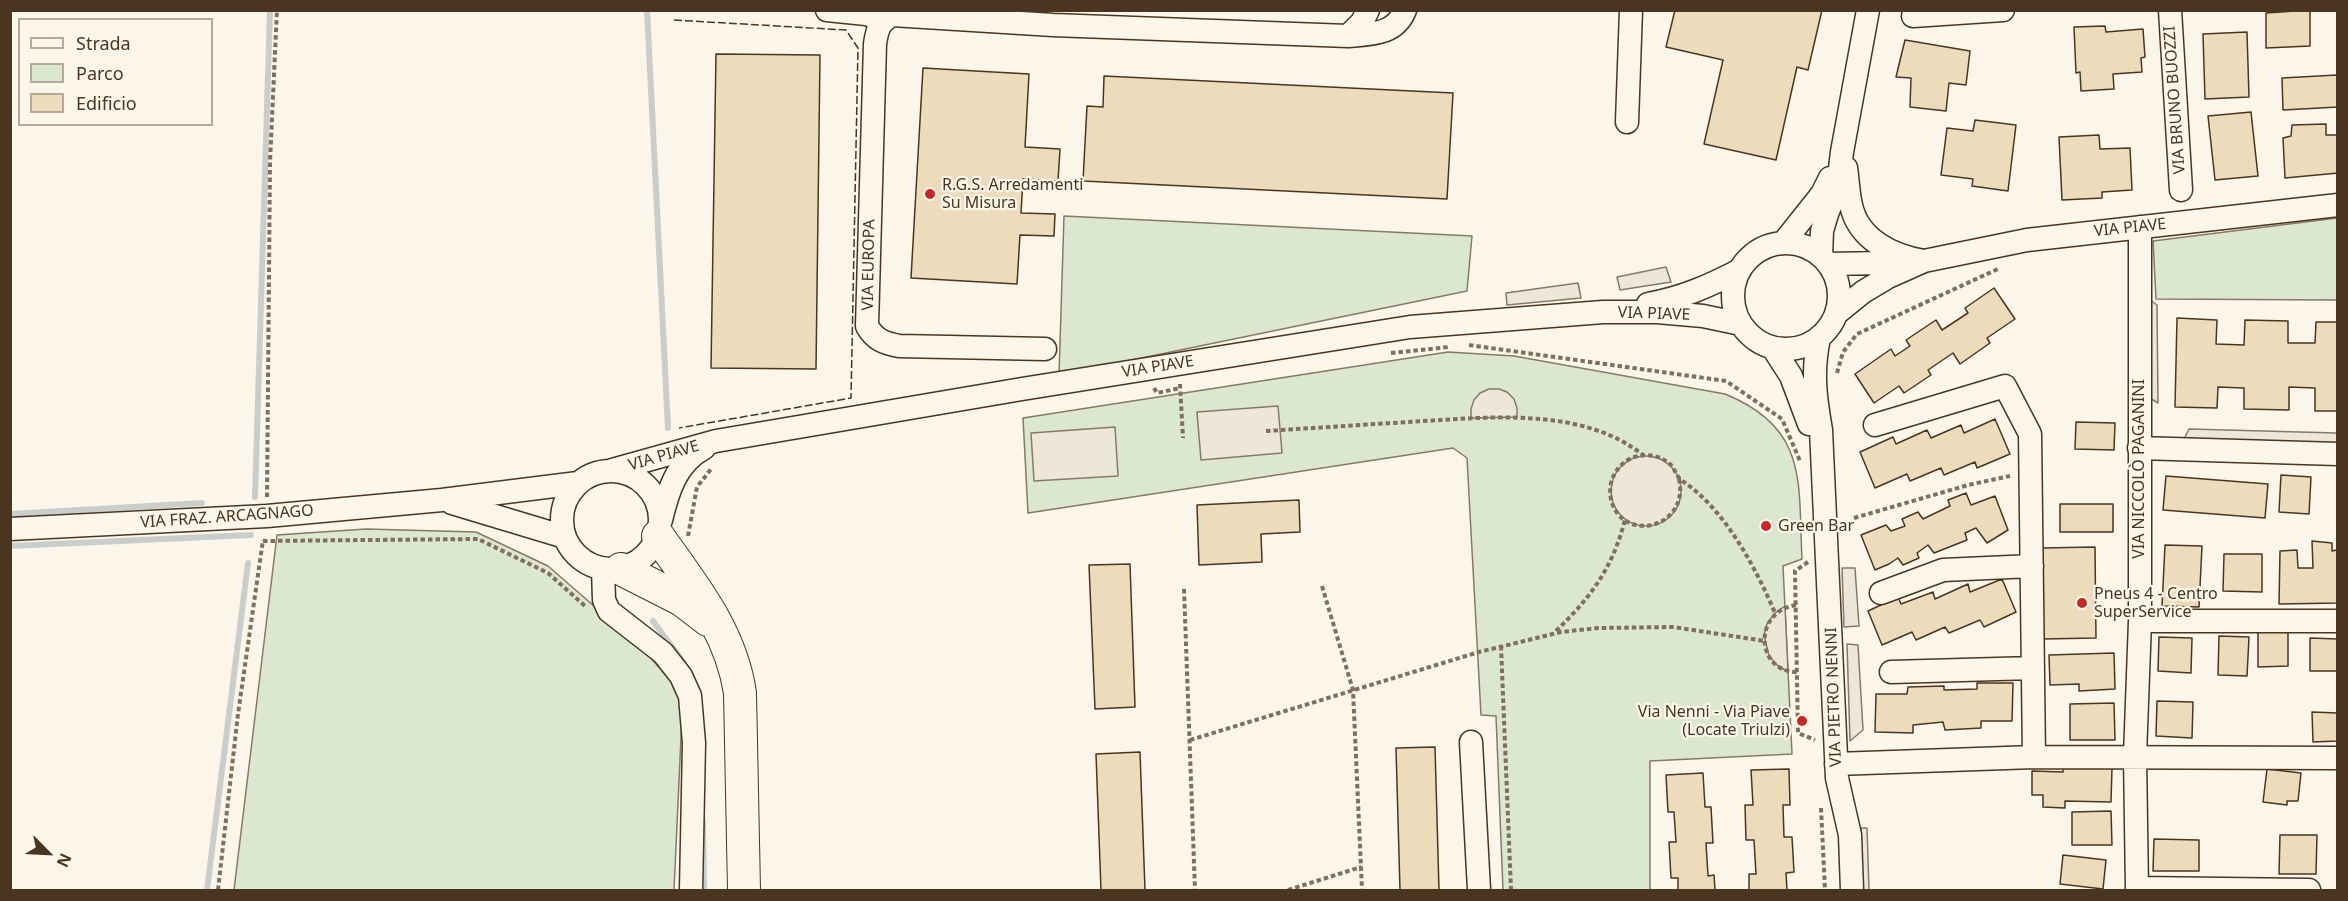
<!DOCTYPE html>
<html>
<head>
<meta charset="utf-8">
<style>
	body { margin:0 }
	#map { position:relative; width:2348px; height:901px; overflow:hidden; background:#fbf6e9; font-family:"Noto Sans",sans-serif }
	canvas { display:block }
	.frame { position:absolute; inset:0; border:12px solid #4a3520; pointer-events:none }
	.legend { position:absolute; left:18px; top:18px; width:195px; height:108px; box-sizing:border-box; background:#fbf6e9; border:2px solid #b4a999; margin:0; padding:8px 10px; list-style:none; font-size:18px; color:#4a3520 }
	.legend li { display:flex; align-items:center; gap:12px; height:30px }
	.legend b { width:30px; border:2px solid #b4a999 }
	.north { position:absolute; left:18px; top:823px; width:60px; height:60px; -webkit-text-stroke:4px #fbf6e9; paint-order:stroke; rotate:114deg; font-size:16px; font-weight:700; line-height:24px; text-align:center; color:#4a3520 }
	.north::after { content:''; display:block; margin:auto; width:21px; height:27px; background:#4a3520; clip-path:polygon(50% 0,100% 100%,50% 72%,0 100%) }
</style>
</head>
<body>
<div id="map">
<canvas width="2348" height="901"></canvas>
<div class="frame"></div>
<ul class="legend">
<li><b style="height:8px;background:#fbf6e9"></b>Strada</li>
<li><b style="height:16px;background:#dce7d0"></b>Parco</li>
<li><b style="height:16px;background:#ecdcbc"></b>Edificio</li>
</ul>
<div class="north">N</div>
</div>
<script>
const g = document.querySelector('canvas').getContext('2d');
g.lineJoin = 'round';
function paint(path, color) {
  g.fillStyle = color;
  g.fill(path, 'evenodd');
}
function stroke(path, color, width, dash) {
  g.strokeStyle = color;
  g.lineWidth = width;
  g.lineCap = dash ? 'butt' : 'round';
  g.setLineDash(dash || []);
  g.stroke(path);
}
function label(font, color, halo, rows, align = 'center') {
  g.font = font + ' "Noto Sans",sans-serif';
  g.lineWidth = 4.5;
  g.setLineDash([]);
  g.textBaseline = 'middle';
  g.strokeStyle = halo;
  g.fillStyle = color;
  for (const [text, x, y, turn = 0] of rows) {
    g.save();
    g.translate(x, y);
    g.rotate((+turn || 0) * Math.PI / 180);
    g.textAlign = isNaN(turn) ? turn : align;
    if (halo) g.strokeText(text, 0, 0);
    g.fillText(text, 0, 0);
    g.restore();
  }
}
const green = new Path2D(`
	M1064,216L1472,236L1467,291L1059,375Z
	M2337,218V300L2156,299L2153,241Z
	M1448,352L1514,356L1725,394C1809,428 1798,483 1802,559L1783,566L1792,754L1650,761V890H1503L1496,716L1481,715L1467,458L1453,448L1028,513L1023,418Z
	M366,529L476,532L548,566L640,646L683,694L674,890H234L277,535Z`);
paint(green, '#dce7d0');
stroke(green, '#887966', 1.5);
const parking = new Path2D(`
	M1666,267L1671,282L1620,290L1617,277Z
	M1578,283L1581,298L1507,305L1506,293Z
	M2146,297L2157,305L2158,403L2145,395Z
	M1489,389H1499L1507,392L1514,399L1517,408V417L1471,418V409L1474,400L1480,393Z
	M1278,406L1282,453L1201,460L1197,412Z
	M1115,427L1118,476L1034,481L1031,433Z
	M2189,429L2337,433V444L2182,443Z
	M1611 491a35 35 0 1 1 70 0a35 35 0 1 1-70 0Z
	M1842,568H1855L1859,626L1844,627Z
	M1785,606L1788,672L1777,665L1769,656L1764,635L1767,624L1775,613Z
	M1847,644L1858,645L1863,730L1850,741Z
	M1861,828H1867L1869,890H1863Z`);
paint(parking, '#ede7d9');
stroke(parking, '#887966', 1.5);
stroke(new Path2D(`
	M647,10L668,428
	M255,497L270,10
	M10,514L202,503
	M10,546L251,535
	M653,621L684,663
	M703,822L704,890
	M207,890L248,563`), '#c9cecd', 6);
const building = new Path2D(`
	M1675,10H1822L1808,70L1797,67L1776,160L1704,144L1723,60L1666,47Z
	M2310,10V46L2266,48V13Z
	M2105,26L2106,32L2143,29L2145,57L2141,58L2142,72L2113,74L2114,89L2081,91L2080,72L2076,73L2074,27Z
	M2247,32L2249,97L2205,99L2203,34Z
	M1905,40L1970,51L1966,85L1949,83L1946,111L1910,107L1911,78L1896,77Z
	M716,54L820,55L816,369L711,368Z
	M923,68L1029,74L1025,147L1060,149L1058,181L1023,179L1021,213L1055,214L1054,236L1020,235L1017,284L911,278Z
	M2337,75L2338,107L2283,110L2282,78Z
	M1104,76L1453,93L1447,199L1083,181L1087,106L1103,107Z
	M2251,112L2258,176L2215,180L2208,116Z
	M1975,120L2016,125L2008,191L1972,186L1973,179L1941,175L1947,128L1973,131Z
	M2326,124V135H2338V173L2285,178L2283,138L2291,136L2292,125Z
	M2099,135L2100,149L2130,148L2132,190L2102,192V198L2062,200L2059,137Z
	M1994,288L2015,319L1987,338L1990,343L1960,364L1953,353L1928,370L1931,375L1904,393L1899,386L1874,403L1855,374L1891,349L1895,356L1910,346L1906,340L1936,320L1942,330L1968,313L1965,308Z
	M2177,318L2217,320L2216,344L2244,345L2245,320L2288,321V343H2315L2316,322H2338V411H2315V388L2289,387V410L2244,409V388L2218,387L2217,408L2175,407Z
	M1995,419L2010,454L1977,468L1975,462L1944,475L1941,468L1910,481L1907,474L1875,488L1860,452L1893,437L1896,444L1927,430L1931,438L1961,425L1964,433Z
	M2076,422L2115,423L2114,450L2075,449Z
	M2281,475L2311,477L2309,514L2279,512Z
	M2166,476L2268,484L2265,518L2163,510Z
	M1966,493L1971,505L1995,496L2008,530L1987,543L1976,528L1965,533L1967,540L1934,553L1928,545L1917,553L1919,558L1903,565L1898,558L1889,564L1875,570L1861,535L1886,525L1891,531L1905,526L1902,519L1918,512L1923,519L1950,506L1948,500Z
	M1299,500L1300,532L1261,534L1262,562L1199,565L1197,505Z
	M2060,504H2113V532H2060Z
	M2312,541L2332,543V551L2337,550L2338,603L2279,604L2280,551L2297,550L2298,568H2313Z
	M2165,545L2202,546L2199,607L2162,606Z
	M2095,547L2096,638L2042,639L2041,548Z
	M2224,554H2262V592L2223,591Z
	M1130,564L1135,707L1095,709L1089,565Z
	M2002,579L2016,612L1984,627L1980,620L1949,633L1945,627L1916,640L1912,632L1882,645L1868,611L1898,597L1901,604L1933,592L1935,599L1968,584L1970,592Z
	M2258,631H2288V666L2258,667Z
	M2219,636L2249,637L2247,676L2218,675Z
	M2159,637L2192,638L2191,673L2158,671Z
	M2310,638L2338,639V671H2310Z
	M2114,653L2115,689L2079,691V684L2050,685L2049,655Z
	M1977,683H2013L2012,721H1981V728L1945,730L1943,722L1913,725V733L1875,732L1876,694H1907L1908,687L1944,686V690L1977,689Z
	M2157,701L2193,702L2192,738L2156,736Z
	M2114,703L2115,740H2070V704Z
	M2312,712L2338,713V741L2313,742Z
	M1435,747L1439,890H1400L1396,748Z
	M1140,752L1145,890H1101L1096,754Z
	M2063,766L2112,768L2111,802L2065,801V808L2043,807V795H2032V771L2063,772Z
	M1789,769L1790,805H1783L1784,837H1792L1794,872L1786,873L1787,890H1749V874H1756L1754,840H1746L1745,805H1753L1751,770Z
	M2267,769L2301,773L2298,801H2287V805L2263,802Z
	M1703,773L1705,807H1711L1713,843H1706L1708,876L1714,875L1715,890H1678V878H1671L1669,842H1676L1674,812H1668L1666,775Z
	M2111,811L2112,845H2072V812Z
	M2280,835H2317L2316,874H2279Z
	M2154,839L2199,840V871H2153Z
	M2063,855L2106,860L2103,889L2060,884Z`);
paint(building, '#ecdcbc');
stroke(building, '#4a3520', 1.5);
const minor = new Path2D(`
	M827,10L866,14L883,20
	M2170,10L2181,190
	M1913,16L2003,10
	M1348,36L1362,22L1368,10
	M1627,122L1631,10
	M1846,168C1848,180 1848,193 1851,205C1858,239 1892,256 1924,261
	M1733 296a53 53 0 1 1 106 0a53 53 0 1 1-106 0Z
	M1783,243L1822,194L1830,178
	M1821,256L1822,231L1827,214L1838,186L1842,152L1868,10
	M1828,264L1884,263L1908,258
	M1648,304C1682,298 1709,286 1740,270
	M1837,313L1863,292L1888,277L1924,261L2027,240L2338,205
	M1819,338C1812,371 1815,396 1821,430L1837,778L1850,835L1852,890
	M1773,348L1791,376L1809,424
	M1045,349L899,346C884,343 875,340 867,326L875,44C877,30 879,22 892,15L1053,25L1348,36C1371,34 1395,35 1405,10
	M1875,425L2005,386L2030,434L2034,757
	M2139,448L2338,454
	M612,470L716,441L1022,389L1410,327L1603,312H1657L1703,316L1741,324
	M562 520a49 49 0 1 1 98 0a49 49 0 1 1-98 0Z
	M452,503L565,537
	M661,520C668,491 676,463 704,448
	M10,529L267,516L442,500L578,483
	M603,569L604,600L609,611L663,653L681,676L690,696L694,743L691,890
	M1881,593L1943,570L2032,566
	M2140,621H2338
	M1891,672L2033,668
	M1471,742L1479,890
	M1836,764L2034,757L2338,758
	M2137,888L2309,890
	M2137,890L2135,756L2140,621V227`);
const highway = new Path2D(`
	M658,536C693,586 731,631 740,693L744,890
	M621,569L682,600L708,620`);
stroke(minor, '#4a3520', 25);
stroke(highway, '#4a3520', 34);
stroke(new Path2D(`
	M1469,345L1726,381L1782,419L1800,461
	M1391,353L1449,347
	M1837,373L1843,352L1857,334L2000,268
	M1180,384L1183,438
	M1154,388L1157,393L1180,388
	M1266,431C1313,428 1360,425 1408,422C1483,418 1580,405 1643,455
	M1679,479C1690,529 1621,544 1611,499C1608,485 1613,471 1625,462C1638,452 1659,453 1671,465C1675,470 1677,477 1681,480C1724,508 1755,566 1775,613
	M267,497L270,162L277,10
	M1854,518L1968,485L2010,476
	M688,536L697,487L711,469
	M263,541L478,539L548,573L585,606
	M1808,562L1795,571L1798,733L1815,740
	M1322,586L1353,690L1362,890
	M1184,589L1195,890
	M1796,605C1752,612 1756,672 1797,672
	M1556,631C1591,597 1612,569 1625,520
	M1501,646L1511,890
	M1190,740L1479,652L1561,632L1598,628L1673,627L1765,641
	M1821,808L1825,890
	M218,890L238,714L263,540
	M1288,890L1361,867`), '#7f6f5c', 4, [4.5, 3]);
stroke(minor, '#fbf6e9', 22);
stroke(highway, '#fbf6e9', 32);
stroke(new Path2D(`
	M674,20L846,30L858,48L851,398L679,428`), '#4a3520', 1.5, [8, 3]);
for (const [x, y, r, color] of [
	[930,194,6,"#c62828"],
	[1766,526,6,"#c62828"],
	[2082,603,6,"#c62828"],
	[1802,721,6,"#c62828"]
]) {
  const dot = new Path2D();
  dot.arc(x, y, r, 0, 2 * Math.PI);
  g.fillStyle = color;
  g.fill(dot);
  stroke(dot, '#fbf6e9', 2);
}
label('16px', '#4a3520', '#fbf6e9', [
	["VIA BRUNO BUOZZI",2175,100,-94],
	["VIA PIAVE",2130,228,-6],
	["VIA EUROPA",869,265,-89],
	["VIA PIAVE",1654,314,2],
	["VIA PIAVE",1158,367,-9],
	["VIA PIAVE",664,456,-16],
	["VIA NICCOLÒ PAGANINI",2139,469,-90],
	["VIA FRAZ. ARCAGNAGO",227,517,-4],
	["VIA PIETRO NENNI",1834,697,-92]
]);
label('16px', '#4a3520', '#fbf6e9', [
	["R.G.S. Arredamenti",942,185],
	["Su Misura",942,203],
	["Green Bar",1778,526],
	["Pneus 4 - Centro",2094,594],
	["SuperService",2094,612],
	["Via Nenni - Via Piave",1790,712,"right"],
	["(Locate Triulzi)",1790,730,"right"]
], 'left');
</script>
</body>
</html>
